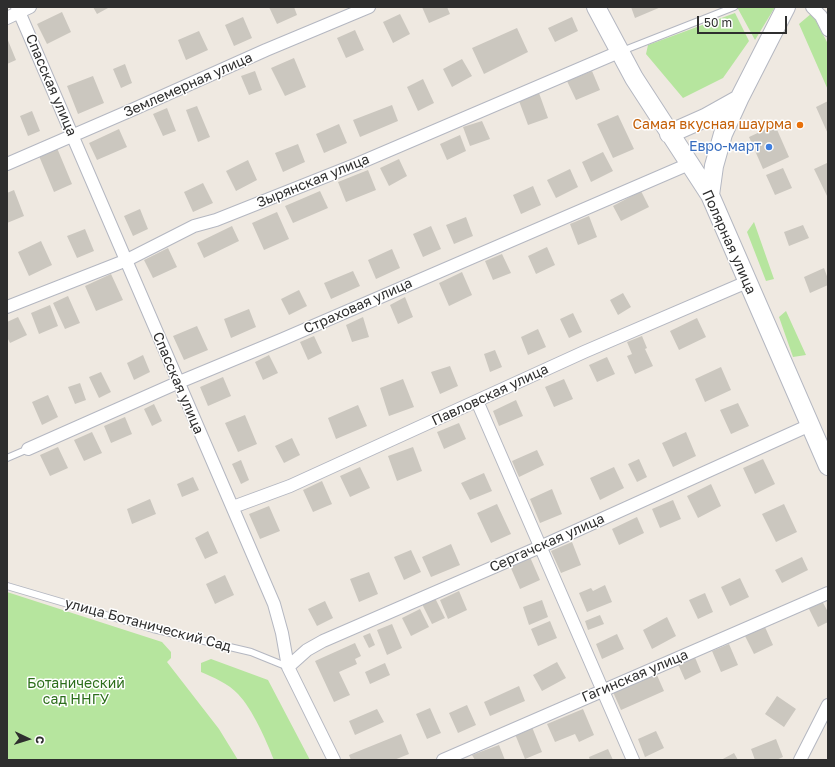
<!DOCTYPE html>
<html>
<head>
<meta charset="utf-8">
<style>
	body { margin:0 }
	#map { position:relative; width:835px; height:767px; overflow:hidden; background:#efe9e1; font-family:"Golos Text",sans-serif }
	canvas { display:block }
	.frame { position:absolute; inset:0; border:8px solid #2e2e2e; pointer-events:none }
	.north { position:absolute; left:8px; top:719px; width:40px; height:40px; -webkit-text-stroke:3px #fff; paint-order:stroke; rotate:94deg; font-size:11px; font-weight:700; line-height:16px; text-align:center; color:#2e2e2e }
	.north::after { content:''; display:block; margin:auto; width:14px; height:18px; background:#2e2e2e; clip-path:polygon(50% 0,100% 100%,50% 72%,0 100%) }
	.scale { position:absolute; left:697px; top:16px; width:90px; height:18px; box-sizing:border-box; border:2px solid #2e2e2e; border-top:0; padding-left:5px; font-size:12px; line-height:14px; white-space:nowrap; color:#2e2e2e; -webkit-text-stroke:3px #fff; paint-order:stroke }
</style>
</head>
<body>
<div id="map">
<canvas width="835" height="767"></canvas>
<div class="frame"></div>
<div class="north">С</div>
<div class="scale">50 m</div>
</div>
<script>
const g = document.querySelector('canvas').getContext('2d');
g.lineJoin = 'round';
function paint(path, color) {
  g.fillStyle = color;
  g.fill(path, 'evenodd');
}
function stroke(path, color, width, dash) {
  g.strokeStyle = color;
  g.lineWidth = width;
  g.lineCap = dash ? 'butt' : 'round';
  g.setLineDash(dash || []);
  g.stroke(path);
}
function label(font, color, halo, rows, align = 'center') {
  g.font = font + ' "Golos Text",sans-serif';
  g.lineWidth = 3;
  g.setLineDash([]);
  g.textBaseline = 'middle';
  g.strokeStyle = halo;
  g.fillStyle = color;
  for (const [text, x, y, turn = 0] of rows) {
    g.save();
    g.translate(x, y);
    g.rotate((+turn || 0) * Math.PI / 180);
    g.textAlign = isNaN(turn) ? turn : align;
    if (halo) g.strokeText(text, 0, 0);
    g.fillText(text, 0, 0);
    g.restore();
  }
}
paint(new Path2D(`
	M737,7H775L755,40Z
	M735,13L749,41L723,78L683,98L646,54L648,45Z
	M812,13L828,44V90L799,24Z
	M754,222L774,279L766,281L747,232Z
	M786,311L806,355L793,357L779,317Z
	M7,592L162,642L171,652V658L167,662L219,729L238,760H7Z
	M211,659L268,680L310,760H274C266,740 253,710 238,694C229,684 213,677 201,672V663Z`), '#b6e59e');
paint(new Path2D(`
	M93,7H108V8L97,14Z
	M269,7H294L297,15L277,24Z
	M422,7H447L450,14L429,23Z
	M631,7H661L635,18Z
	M62,12L71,32L47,44L37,24Z
	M400,14L410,34L393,43L383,22Z
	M243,17L252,38L234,46L225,25Z
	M572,17L578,31L555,42L548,28Z
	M517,28L528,52L484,74L472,48Z
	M355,30L364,50L346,58L337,38Z
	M199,31L208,50L186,60L178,40Z
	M7,38L16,60L7,64Z
	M294,58L306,87L285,96L271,68Z
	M462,59L472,76L452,87L443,69Z
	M125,64L132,83L121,88L113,69Z
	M255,71L262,90L249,95L241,76Z
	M592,71L600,90L576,100L567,81Z
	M93,76L104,103L78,114L67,86Z
	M423,79L434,103L418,111L407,87Z
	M539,93L548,118L528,125L519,101Z
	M828,101V134L816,107Z
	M392,105L398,121L360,137L353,120Z
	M197,106L210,137L198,142L186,110Z
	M167,108L176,131L163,136L153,114Z
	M32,111L40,131L28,136L20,116Z
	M618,115L634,149L613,158L597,124Z
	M482,121L490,139L470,146L463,127Z
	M339,124L347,143L324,153L316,134Z
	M775,125L789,157L763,169L749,137Z
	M119,129L127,147L97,160L89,143Z
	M460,135L466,151L447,160L440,144Z
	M298,144L305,162L283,172L275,153Z
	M57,148L72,184L54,192L39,156Z
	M603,152L613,171L591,182L582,162Z
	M399,159L407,176L389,186L380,168Z
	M248,160L257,180L236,191L226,171Z
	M827,163L828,166V198L814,169Z
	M783,168L792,188L775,195L766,175Z
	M570,169L578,187L556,198L547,180Z
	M368,170L376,190L346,202L338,182Z
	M203,183L213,203L193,212L184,192Z
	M533,186L541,205L521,214L513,195Z
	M14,190L24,216L7,223V193Z
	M320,191L328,208L293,223L285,206Z
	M641,191L649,207L621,221L613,206Z
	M140,209L148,229L133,236L124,216Z
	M277,212L289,239L264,250L252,223Z
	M589,216L597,237L578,245L570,224Z
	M466,217L473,236L454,244L446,225Z
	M803,225L809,238L789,246L784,232Z
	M232,226L239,241L204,258L197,243Z
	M431,226L441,249L423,257L413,234Z
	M85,229L94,251L77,258L67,236Z
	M41,241L52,265L29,276L18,252Z
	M547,247L555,265L536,274L528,256Z
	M168,248L177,267L153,278L144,260Z
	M392,249L400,268L376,279L368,260Z
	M502,254L511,273L493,280L485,261Z
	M824,268L828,279V285L810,293L804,277Z
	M353,271L360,286L331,299L324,283Z
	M462,272L472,295L449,306L439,283Z
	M111,274L123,300L96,311L85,286Z
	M299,290L307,306L289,315L281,299Z
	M623,293L631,307L618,315L610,300Z
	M68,296L80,323L65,329L53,303Z
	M405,297L413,317L398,324L390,305Z
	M50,305L58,326L39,334L31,313Z
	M249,309L256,327L231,338L224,319Z
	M573,313L582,332L569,338L560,319Z
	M18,317L27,335L10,343L7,337V322Z
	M363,317L369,337L352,342L346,325Z
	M697,318L706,337L679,350L670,331Z
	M197,326L208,350L184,360L173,336Z
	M538,329L546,347L528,355L521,337Z
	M314,336L322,353L308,360L300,342Z
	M642,336L647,348L645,349L653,366L635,374L627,356L632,354L627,342Z
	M495,350L502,367L490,372L484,354Z
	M143,355L150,372L134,380L127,363Z
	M269,355L278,373L263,380L255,362Z
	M607,357L615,374L597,382L589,365Z
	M450,366L458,386L440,394L431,372Z
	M721,367L731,390L705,402L695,379Z
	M101,372L111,392L99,398L89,377Z
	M223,377L231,396L208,406L200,387Z
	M403,379L414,407L389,416L380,388Z
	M564,379L573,399L554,407L545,387Z
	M80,383L86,400L75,404L68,387Z
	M48,395L58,417L42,425L32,402Z
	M516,400L523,416L499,426L493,411Z
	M738,403L749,426L731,434L720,410Z
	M154,404L162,421L152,426L144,409Z
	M358,405L367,426L336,439L328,418Z
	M245,415L257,444L238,452L225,423Z
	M125,417L132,434L111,443L104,426Z
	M459,423L466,439L444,449L437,432Z
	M92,432L102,453L84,461L74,440Z
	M686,432L696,456L673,467L662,443Z
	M292,438L300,455L284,463L275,446Z
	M58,447L68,468L50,476L40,455Z
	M413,447L422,471L397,481L388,456Z
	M537,450L544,465L519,477L512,461Z
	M639,459L647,477L637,482L628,464Z
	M763,459L775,484L755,494L743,468Z
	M241,460L249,480L241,484L232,464Z
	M360,467L370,488L350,497L340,476Z
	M614,467L624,488L600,500L590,478Z
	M484,473L492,491L470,500L461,483Z
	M193,477L199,490L182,497L177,484Z
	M322,481L332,504L313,512L303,490Z
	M711,484L721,506L698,518L687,496Z
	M552,489L562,514L540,523L530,499Z
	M150,499L156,514L132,524L127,509Z
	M673,500L681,519L660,528L652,509Z
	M497,504L511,534L491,543L477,513Z
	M784,504L797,532L776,542L762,514Z
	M269,506L280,531L260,539L249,514Z
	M637,517L644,533L619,545L612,529Z
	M208,531L218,553L205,559L195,538Z
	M572,542L581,565L561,573L551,551Z
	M451,544L460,565L431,577L422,557Z
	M411,550L421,572L404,580L394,557Z
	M530,557L540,580L520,589L510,566Z
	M802,557L808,570L782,583L775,570Z
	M369,572L378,594L359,602L350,579Z
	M225,575L234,595L215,604L206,584Z
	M740,578L749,597L730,606L721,587Z
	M605,585L612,602L587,612L579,593L591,588L593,591Z
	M459,591L467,610L448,619L440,600Z
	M705,593L713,612L698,619L689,600Z
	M435,598L445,618L432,624L422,604Z
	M821,599L828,612V622L818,627L808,607Z
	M542,600L548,617L529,625L523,607Z
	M325,601L333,618L317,626L308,609Z
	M420,609L429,627L411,636L402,618Z
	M600,615L604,624L588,630L585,621Z
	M667,617L676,636L652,649L643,630Z
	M550,621L557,638L538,646L531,629Z
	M392,624L402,648L387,655L377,630Z
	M765,627L773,645L754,654L745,636Z
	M370,633L375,645L369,648L363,636Z
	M617,634L624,649L602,659L596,644Z
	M355,643L361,656L355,659L357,664L339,672L350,695L334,702L315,661Z
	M729,644L738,665L721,672L712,651Z
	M694,655L701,672L685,680L677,662Z
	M557,662L566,678L542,691L533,675Z
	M385,663L390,675L370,684L365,672Z
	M656,673L664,691L621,710L613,692Z
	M519,686L525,701L490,716L484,702Z
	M777,696L796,709L784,727L765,714Z
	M467,705L476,725L458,733L449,713Z
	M430,708L441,733L427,739L416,714Z
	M377,709L384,722L355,735L349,721Z
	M583,709L594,735L579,742L575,734L555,742L547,724Z
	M532,727L542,752L525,759L515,734Z
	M656,731L664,748L645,757L638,739Z
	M401,734L409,754L394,760H351L349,755Z
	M776,739L783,757L776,760H755L751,749Z
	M499,745L505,760H475L472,755Z
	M608,749L613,760H590L589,757Z
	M734,753L738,760H721Z`), '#cbc7bf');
const lane = new Path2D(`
	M622,51L734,7
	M7,458L28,449
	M7,586L153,629L251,652L288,667`);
const street = new Path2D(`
	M17,7L274,604L282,633L288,667L334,760
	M812,7L821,16L828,30
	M7,18L30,7
	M7,164L134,109L266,50L369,7
	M7,307L127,260L194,226L216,220L357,164L619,52
	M477,401L633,760
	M28,449L177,383L283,339L689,164
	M233,507L290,486L584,352L747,282
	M288,667L307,650L323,641L540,547L810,425
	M443,760L828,593
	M800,760L828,705`);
const secondary = new Path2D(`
	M596,7L634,78L710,195L828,466
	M669,134L705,118L739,99
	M710,195L714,166L723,134L739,99L786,7`);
stroke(lane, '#b4b7c1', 8);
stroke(street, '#b4b7c1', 14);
stroke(secondary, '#b4b7c1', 20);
stroke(lane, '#fff', 6);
stroke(street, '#fff', 12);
stroke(secondary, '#fff', 18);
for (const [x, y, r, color] of [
	[800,125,4,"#e8710a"],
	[769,147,4,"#3f7fe0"]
]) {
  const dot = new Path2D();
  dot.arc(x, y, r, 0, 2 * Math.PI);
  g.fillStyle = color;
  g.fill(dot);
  stroke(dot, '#fff', 1.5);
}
label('14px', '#2e2e2e', '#fff', [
	["Спасская улица",51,85,67],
	["Землемерная улица",188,85,-24],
	["Зырянская улица",313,181,-22],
	["Полярная улица",729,242,66],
	["Страховая улица",358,306,-24],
	["Спасская улица",178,383,67],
	["Павловская улица",490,395,-25],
	["Сергачская улица",547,543,-24],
	["улица Ботанический Сад",148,625,15],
	["Гагинская улица",635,676,-23]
]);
label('14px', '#c56008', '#fff', [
	["Самая вкусная шаурма",792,125]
], 'right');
label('14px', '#366cbe', '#fff', [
	["Евро-март",761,147]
], 'right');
label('14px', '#2c6e1b', '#fff', [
	["Ботанический",76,684],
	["сад ННГУ",76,700]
]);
</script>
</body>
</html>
